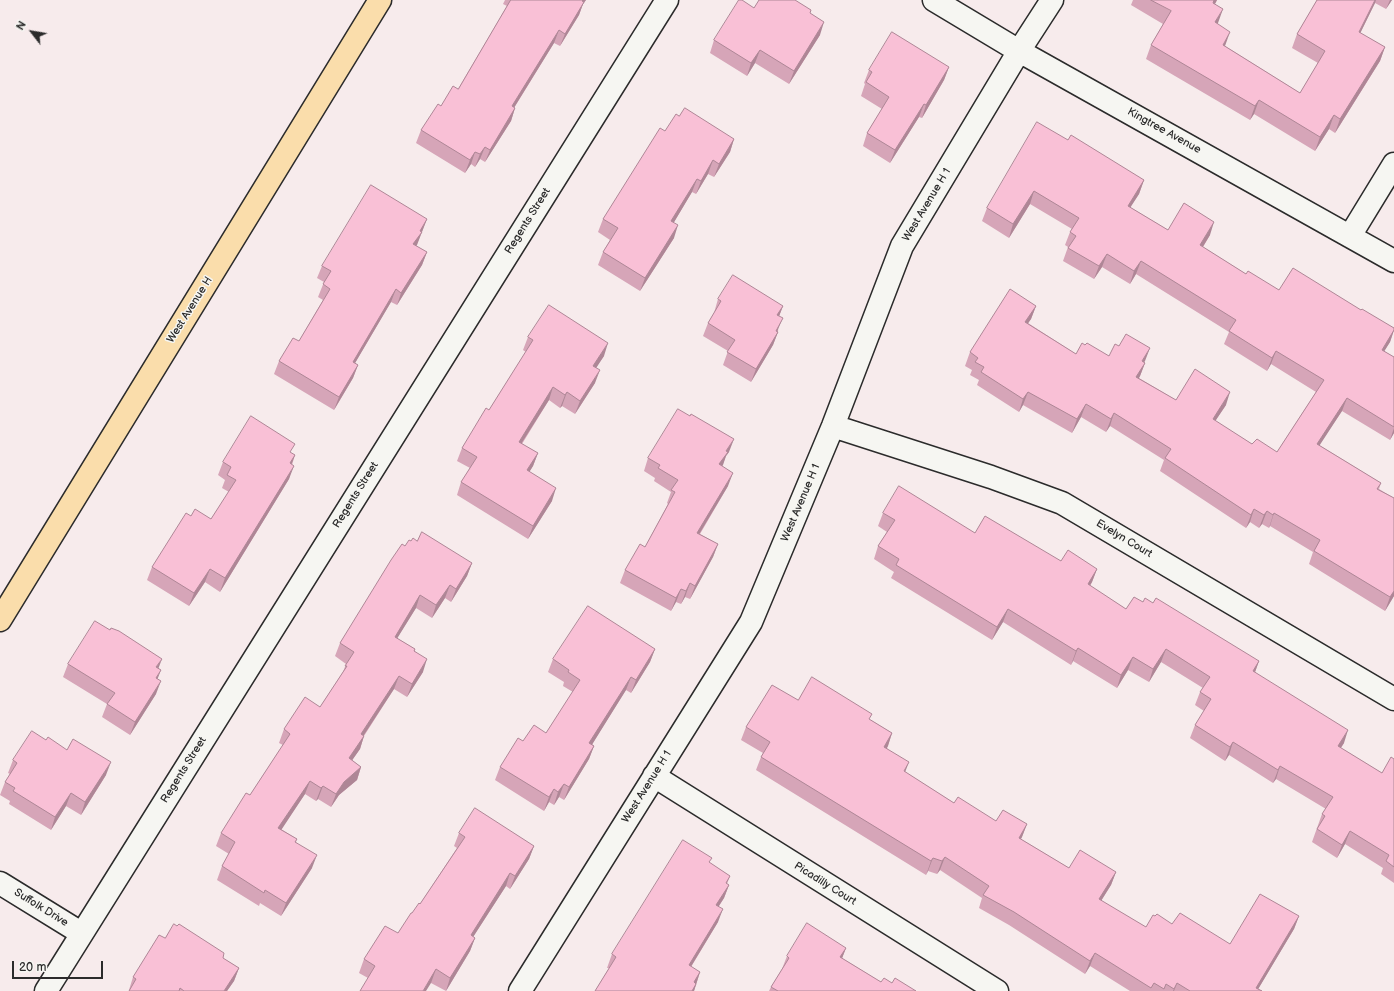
<!DOCTYPE html>
<html>
<head>
<meta charset="utf-8">
<style>
	body { margin:0 }
	#map { position:relative; width:1394px; height:991px; overflow:hidden; background:#f7ebec; font-family:"Balsamiq Sans",sans-serif }
	canvas { display:block }
	.north { position:absolute; left:12px; top:12px; width:40px; height:40px; -webkit-text-stroke:3px #f6f6f2; paint-order:stroke; rotate:301deg; font-size:11px; font-weight:700; line-height:16px; text-align:center; color:#2b2b2b }
	.north::after { content:''; display:block; margin:auto; width:14px; height:18px; background:#2b2b2b; clip-path:polygon(50% 0,100% 100%,50% 72%,0 100%) }
	.scale { position:absolute; left:12px; top:961px; width:91px; height:18px; box-sizing:border-box; border:2px solid #2b2b2b; border-top:0; padding-left:5px; font-size:12px; line-height:14px; white-space:nowrap; color:#2b2b2b; -webkit-text-stroke:3px #f6f6f2; paint-order:stroke }
</style>
</head>
<body>
<div id="map">
<canvas width="1394" height="991"></canvas>
<div class="north">N</div>
<div class="scale">20 m</div>
</div>
<script>
const g = document.querySelector('canvas').getContext('2d');
g.lineJoin = 'round';
function stroke(path, color, width, dash) {
  g.strokeStyle = color;
  g.lineWidth = width;
  g.lineCap = dash ? 'butt' : 'round';
  g.setLineDash(dash || []);
  g.stroke(path);
}
function paint(path, color) {
  g.fillStyle = color;
  g.fill(path, 'evenodd');
}
function label(font, color, halo, rows, align = 'center') {
  g.font = font + ' "Balsamiq Sans",sans-serif';
  g.lineWidth = 3;
  g.setLineDash([]);
  g.textBaseline = 'middle';
  g.strokeStyle = halo;
  g.fillStyle = color;
  for (const [text, x, y, turn = 0] of rows) {
    g.save();
    g.translate(x, y);
    g.rotate((+turn || 0) * Math.PI / 180);
    g.textAlign = isNaN(turn) ? turn : align;
    if (halo) g.strokeText(text, 0, 0);
    g.fillText(text, 0, 0);
    g.restore();
  }
}
const minor = new Path2D(`
	M934,0L1019,51L1394,261
	M1350,236L1394,164
	M833,426L991,477L1062,503L1394,699
	M654,776L997,991
	M0,883L81,933
	M46,991L667,0
	M520,991L751,622L833,426L902,246L1019,51L1052,0`);
const primary = new Path2D(`
	M0,620L380,0`);
stroke(minor, '#2b2b2b', 25);
stroke(primary, '#2b2b2b', 25);
stroke(minor, '#f6f6f2', 22);
stroke(primary, '#faddab', 22);
paint(new Path2D(`
	M505,0H586L583,4L579,15L560,46L554,43L514,108H515L511,121L485,162L480,159L475,167L471,164L465,173L416,143L421,130L441,106L458,89L507,6L503,4Z
	M1133,0H1217L1215,4L1218,23L1217,24L1225,46L1300,93L1318,63L1292,48L1297,34L1317,0H1392L1386,9L1375,3L1360,33L1385,47L1380,61L1335,133L1329,129L1315,151L1254,114L1250,120L1146,59L1151,45L1163,24L1131,5Z
	M754,8L810,13L820,35L789,84L755,63L747,76L710,53L714,40Z
	M949,67L944,80L922,118L919,117L890,163L863,146L867,133L882,109L861,96L865,84L864,83L869,70Z
	M679,116L734,139L730,152L714,177L708,174L696,194L692,192L674,222V238L640,291L598,265L603,252L610,240L598,232L603,219L665,131Z
	M1068,140L1144,180L1139,194L1130,207L1168,230L1210,235L1203,247L1246,274L1279,290L1361,310L1394,328V330L1390,342L1384,351L1394,357V433L1390,440L1342,411L1319,445L1381,483L1379,489L1394,498V596L1385,611L1309,564L1313,552L1270,526L1269,528L1262,524L1259,528L1250,522L1246,528L1160,471L1164,460L1110,426L1106,432L1081,417L1072,433L1023,405L1019,412L977,385L979,380L970,375L972,370L965,366L970,352L1036,306L1031,319L1028,323L1076,354L1085,345L1109,356L1144,362L1145,363L1140,376L1139,378L1176,400L1226,405L1215,421L1252,444L1277,452L1316,392L1271,364L1267,371L1224,344L1229,332L1136,274L1130,284L1102,267L1094,279L1063,261L1068,247L1065,245L1070,232L1072,229L1030,204L1009,238L982,221L987,208Z
	M427,219L416,246L427,252L422,265L397,305L391,302L355,363L358,365L353,378L334,410L274,374L279,361L299,341L323,300L318,297L324,282L317,278L322,266Z
	M718,299L783,306L779,316L778,332L773,345L751,382L723,365L728,351L703,336L708,323L714,313Z
	M528,337L604,356L596,367L595,383L575,414L562,406L560,408L549,400L522,444L538,453L533,466L529,472L552,501L528,539L457,495L461,482L470,468L457,461L462,448L489,410L526,352L523,350Z
	M729,452L726,456L722,466L728,486L700,534L718,544L713,557L690,599L685,597L681,604L676,602L671,611L620,583L625,570L645,547L668,504L667,503L671,492L654,481L655,478L644,471L648,458Z
	M292,453L295,455L292,465L289,479L220,592L205,582L189,606L147,580L152,567L191,516L211,519L229,492L222,488L225,480L218,475L223,462Z
	M883,513L975,533L1061,561L1097,569L1092,582L1090,586L1126,609L1143,602L1259,661L1255,672L1344,743L1341,748L1382,773L1394,759V883L1381,874L1383,868L1345,844L1337,858L1312,842L1322,814L1326,809L1276,779L1273,783L1229,755L1225,761L1190,738L1195,725L1204,711L1195,705L1200,692L1203,688L1161,662L1149,682L1128,670L1117,688L1073,661L1071,665L1003,622L992,640L891,578L894,572L874,559L878,546L887,532L878,526Z
	M411,541H417L472,563L467,576L451,602L445,598L432,618L416,608L397,638L415,649V651L423,672L407,697L394,689L364,736L360,749L352,760L361,767L357,780L339,795L331,807L318,799L316,801L305,794L281,829L297,839L296,842L312,868L281,916L260,903L259,906L217,880L222,866L229,854L216,846L221,833L250,795L283,745L279,743L284,729L320,707L343,672L346,664L335,656L340,643L405,546Z
	M655,649L650,662L631,693L626,690L592,744L594,746L589,759L564,800L559,797L554,805L549,802L544,811L495,780L500,767L523,741L546,733L573,692L563,686L564,682L548,672L553,659Z
	M68,664L158,668L156,694L130,735L102,717L107,704L63,677Z
	M871,720L892,733L887,748L905,772L954,803L996,821L1027,824L1021,839L1069,868L1116,872L1111,885L1101,901L1146,927L1172,924L1230,944L1299,916L1294,929L1258,989L1262,991H1130L1090,966L1085,974L1009,925L979,908L982,898L940,870L937,874L928,871L926,875L756,770L761,757L763,753L741,740L746,727Z
	M46,740L106,775L81,815L66,806L51,830L9,804L10,801L0,795L5,782L10,774L8,773L13,760Z
	M459,833L534,846L529,859L510,889L506,886L473,937L475,938L470,951L446,991L431,983L368,978L359,973L364,959L398,933L412,913L420,904L457,848L454,846Z
	M710,863L730,876L727,884L729,885L724,898L719,906L718,922L691,967L700,972L694,991H595L609,968H607L612,954Z
	M165,938L223,958L239,968L234,981L227,991H129V990L133,977Z
	M846,948L842,958L881,982L892,983L916,991H769L771,987L782,969L787,956Z`), '#d6a5b8');
paint(new Path2D(`
	M583,0H586L583,4L579,15L560,46L565,34Z
	M1214,0H1217L1208,17L1213,3Z
	M1375,0H1376L1375,3L1354,46L1359,32Z
	M1390,0H1392L1386,9Z
	M1223,9L1218,23L1210,36L1215,22Z
	M824,22L820,35L789,84L794,71Z
	M559,30L554,43L507,119L512,106Z
	M1230,32L1225,46L1218,59L1223,45Z
	M1385,47L1380,61L1335,133L1340,119Z
	M760,50L755,63L747,76L751,63Z
	M949,67L944,80L922,118L926,105Z
	M1259,100L1254,114L1250,120L1255,106Z
	M924,104L919,117L890,163L895,150Z
	M515,108L511,121L485,162L490,150Z
	M1334,115L1329,129L1315,151L1320,137Z
	M734,139L730,152L714,177L719,164Z
	M485,147L480,159L475,167L480,154Z
	M475,152L471,164L465,173L470,160Z
	M713,160L708,174L696,194L701,181Z
	M697,179L692,192L667,234L671,221Z
	M1144,180L1139,194L1123,219L1128,206Z
	M1034,191L1030,204L1009,238L1013,224Z
	M427,219L417,245L408,257L413,244L420,231Z
	M1214,222L1210,235L1196,258L1200,245Z
	M678,225L674,238L640,291L645,278Z
	M427,252L422,265L397,305L401,293Z
	M1107,254L1102,267L1094,279L1099,266Z
	M1141,261L1136,274L1130,284L1134,271Z
	M396,289L391,302L348,375L353,362Z
	M783,306L778,319L777,315Z
	M1036,306L1031,319L1020,335L1025,322Z
	M783,318L775,336L778,332L773,345L751,382L756,369Z
	M1394,330L1390,342L1377,363L1382,350Z
	M608,343L604,356L589,379L593,366Z
	M1150,348L1145,361L1137,374L1142,361Z
	M1276,351L1271,364L1267,371L1272,358Z
	M1145,363L1140,376L1132,390L1136,377Z
	M358,365L353,378L334,410L339,397Z
	M600,370L595,383L575,414L580,401Z
	M553,387L549,400L514,455L519,442Z
	M567,392L562,406L560,408L565,395Z
	M1028,392L1023,405L1019,412L1023,399Z
	M1230,392L1226,405L1208,432L1213,419Z
	M1347,398L1342,411L1312,457L1317,444Z
	M1086,404L1081,417L1072,433L1077,419Z
	M1114,413L1110,426L1106,432L1111,419Z
	M1394,428V433L1390,440Z
	M734,439L729,452L726,456L723,465L714,477L719,464L726,451Z
	M538,453L533,466L522,484L527,470Z
	M295,455L290,468V463Z
	M294,466L289,479L220,592L225,578Z
	M733,473L728,486L692,546L697,533Z
	M556,488L552,501L528,539L533,526Z
	M1254,509L1250,522L1246,528L1251,515Z
	M1267,511L1262,524L1259,528L1264,515Z
	M1274,513L1270,526L1269,528L1273,515Z
	M718,544L713,557L690,599L695,586Z
	M472,563L467,576L451,602L456,589Z
	M210,569L205,582L189,606L194,593Z
	M1097,569L1092,582L1083,597L1088,584Z
	M690,583L685,597L681,604L686,591Z
	M450,585L445,598L432,618L436,605Z
	M681,589L676,602L671,611L676,598Z
	M1394,591V596L1385,611L1390,597Z
	M420,595L416,608L390,650L395,637Z
	M1008,609L1003,622L992,640L997,627Z
	M1078,648L1073,661L1071,665L1076,651Z
	M655,649L650,662L631,693L636,680Z
	M1166,649L1161,662L1149,682L1153,669Z
	M1133,657L1128,670L1117,688L1121,675Z
	M162,659L157,672L156,667Z
	M427,659L423,672L407,697L412,684Z
	M1259,661L1254,675L1253,671Z
	M161,670L156,683V678Z
	M399,676L394,689L356,747L361,734Z
	M631,677L626,690L585,756L589,743Z
	M161,681L156,694L130,735L135,722Z
	M1348,730L1344,743L1333,759L1338,746Z
	M892,733L888,746L880,760L884,747Z
	M364,736L360,749L344,772L349,758Z
	M1233,742L1229,755L1225,761L1230,747Z
	M594,746L589,759L564,800L569,787Z
	M111,762L106,775L81,815L85,802Z
	M909,762L904,775V771Z
	M1280,766L1276,779L1273,783L1278,770Z
	M361,767L357,780L339,795L331,807L336,794L344,782Z
	M310,781L305,794L274,841L278,828Z
	M564,784L559,797L554,805L558,792Z
	M323,786L318,799L316,801L321,788Z
	M554,789L549,802L544,811L549,797Z
	M71,793L66,806L51,830L55,817Z
	M1027,824L1022,837L1014,851L1019,838Z
	M1350,831L1345,844L1337,858L1342,845Z
	M534,846L529,859L510,889L515,876Z
	M317,855L312,868L281,916L286,903Z
	M945,857L940,870L937,874L942,861Z
	M933,858L928,871L926,875L931,861Z
	M1116,872L1111,885L1094,912L1099,899Z
	M510,873L506,886L466,948L471,935Z
	M729,885L724,898L711,918L716,905Z
	M723,909L718,922L684,978L689,965Z
	M1299,916L1294,929L1257,991L1256,988Z
	M475,938L470,951L446,991L450,978Z
	M846,948L841,961L840,957Z
	M1095,953L1090,966L1085,974L1090,961Z
	M239,968L234,981L227,991H224Z
	M436,969L431,983L426,991H423Z
	M700,972L694,991H691L694,982Z
	M1177,983L1174,991H1173Z`), '#ae8696');
const building = new Path2D(`
	M511,0H583L582,1L584,2L565,34L559,30L512,106L515,108L490,150L485,147L480,154L475,152L470,160L421,130L438,104L441,106L453,86L458,89Z
	M739,0H742L754,8L759,0H795L811,10L810,13L824,22L794,71L760,50L751,63L714,40Z
	M1151,0H1214L1213,3L1223,9L1215,22L1230,32L1223,45L1300,93L1325,51L1297,34L1317,0H1375L1359,32L1385,47L1340,119L1334,115L1320,137L1259,100L1255,106L1151,45L1171,11Z
	M892,32L949,67L926,105L924,104L895,150L867,133L889,97L866,82L872,72L869,70Z
	M685,108L734,139L719,164L713,160L701,181L697,179L671,221L678,225L645,278L603,252L618,228L603,219L660,128L665,131L676,114L679,116Z
	M1037,122L1068,140L1071,135L1144,180L1128,206L1168,230L1184,203L1214,222L1200,245L1246,274L1248,271L1279,290L1293,268L1361,310L1362,309L1394,328V330L1382,350L1394,357V427L1347,398L1317,444L1381,483L1377,489L1394,498V591L1390,597L1314,551L1320,540L1274,513L1273,515L1267,511L1264,515L1254,509L1251,515L1165,458L1171,449L1114,413L1111,419L1086,404L1077,419L1028,392L1023,399L981,372L984,367L975,362L978,358L970,352L1010,289L1036,306L1025,322L1076,354L1082,343L1085,345L1087,343L1109,356L1115,344L1119,346L1126,334L1150,348L1142,361L1145,363L1136,377L1176,400L1195,369L1230,392L1213,419L1252,444L1257,439L1277,452L1324,380L1276,351L1272,358L1229,331L1236,320L1141,261L1134,271L1107,254L1099,266L1068,248L1076,236L1070,232L1079,218L1034,191L1013,224L987,208Z
	M371,185L427,219L420,231L422,232L413,244L427,252L401,293L396,289L353,362L358,365L339,397L279,361L293,338L299,341L330,289L323,284L331,271L322,266Z
	M733,275L783,306L777,315L783,318L776,331L778,332L756,369L727,352L735,340L708,323L721,301L718,299Z
	M549,305L608,343L593,366L600,370L580,401L567,392L565,395L553,387L519,442L538,453L527,470L556,488L533,526L461,482L477,457L462,448L486,408L489,410L533,340L528,337Z
	M678,409L690,416L691,414L734,439L726,451L728,452L719,464L733,473L697,533L718,544L695,586L690,583L686,591L681,589L676,598L625,570L640,544L645,547L675,492L671,490L678,480L658,468L660,465L648,458Z
	M251,416L295,444L290,452L295,455L290,463L294,466L225,578L210,569L194,593L152,567L186,513L191,516L195,509L211,519L236,480L227,475L231,467L223,462Z
	M899,486L975,533L985,516L1061,561L1068,550L1097,569L1088,584L1126,609L1134,597L1143,602L1145,598L1153,603L1156,598L1259,661L1253,671L1348,730L1338,746L1382,773L1391,757L1394,759V867L1386,861L1389,855L1350,831L1342,845L1317,829L1325,816L1322,814L1333,797L1280,766L1278,770L1233,742L1230,747L1195,725L1211,699L1200,692L1210,677L1166,649L1153,669L1133,657L1121,675L1078,648L1076,651L1008,609L997,627L896,565L899,559L878,546L895,520L883,513Z
	M422,532L472,563L456,589L450,585L436,605L420,595L395,637L415,649L414,651L427,659L412,684L399,676L361,734L364,736L349,758L361,767L344,782L336,794L323,786L321,788L310,781L278,828L297,839L295,842L317,855L286,903L265,890L264,893L222,866L235,842L221,833L246,793L250,795L290,734L284,729L305,697L320,707L347,666H345L354,652L340,643L391,560L402,544L405,546L409,540L411,541L413,538L417,541Z
	M588,606L655,649L636,680L631,677L589,743L594,746L569,787L564,784L558,792L554,789L549,797L500,767L518,738L523,741L534,725L546,733L580,680L568,672L569,670L553,659Z
	M95,621L110,630L111,628L119,631L162,659L156,667L161,670L156,678L161,681L135,722L107,704L115,693L68,664Z
	M812,677L872,714L869,719L892,733L884,747L909,762L904,771L954,803L958,797L996,821L1003,810L1027,824L1019,838L1069,868L1080,850L1116,872L1099,899L1146,927L1153,915L1155,916L1157,914L1172,924L1180,913L1230,944L1260,894L1299,916L1256,988L1262,991H1190L1177,983L1174,989L1166,984L1164,989L1154,983L1151,988L1095,953L1090,961L1014,912L983,895L989,886L945,857L942,861L933,858L931,861L761,757L770,742L746,727L772,685L798,700Z
	M32,731L46,740L48,737L67,750L73,739L111,762L85,802L71,793L55,817L13,791L15,788L5,782L17,763L13,760Z
	M475,808L534,846L515,876L510,873L471,935L475,938L450,978L436,969L423,991H360L375,966L364,959L385,926L398,933L411,913H412L419,903L420,904L465,837L459,833Z
	M683,840L712,858L709,862L730,876L726,883L729,885L716,905L723,909L689,965L700,972L694,982L696,984L692,991H595L616,957L612,954Z
	M807,923L846,948L840,957L881,982L884,978L892,983L895,978L916,991H778L771,987L789,958L787,956Z
	M174,924L177,926L179,924L224,953L223,958L239,968L224,991H184L180,988L179,991H129L136,979L133,977L159,935L165,938Z`);
paint(building, '#f9c0d6');
stroke(building, '#ae8696', 1);
label('11px', '#2b2b2b', '#f6f6f2', [
	["Kingtree Avenue",1164,131,29],
	["West Avenue H 1",927,205,-59],
	["Regents Street",528,221,-58],
	["West Avenue H",190,310,-58],
	["Regents Street",356,495,-58],
	["West Avenue H 1",801,503,-67],
	["Evelyn Court",1124,539,31],
	["Regents Street",184,770,-58],
	["West Avenue H 1",647,787,-58],
	["Picadilly Court",825,884,32],
	["Suffolk Drive",41,908,32]
]);
</script>
</body>
</html>
